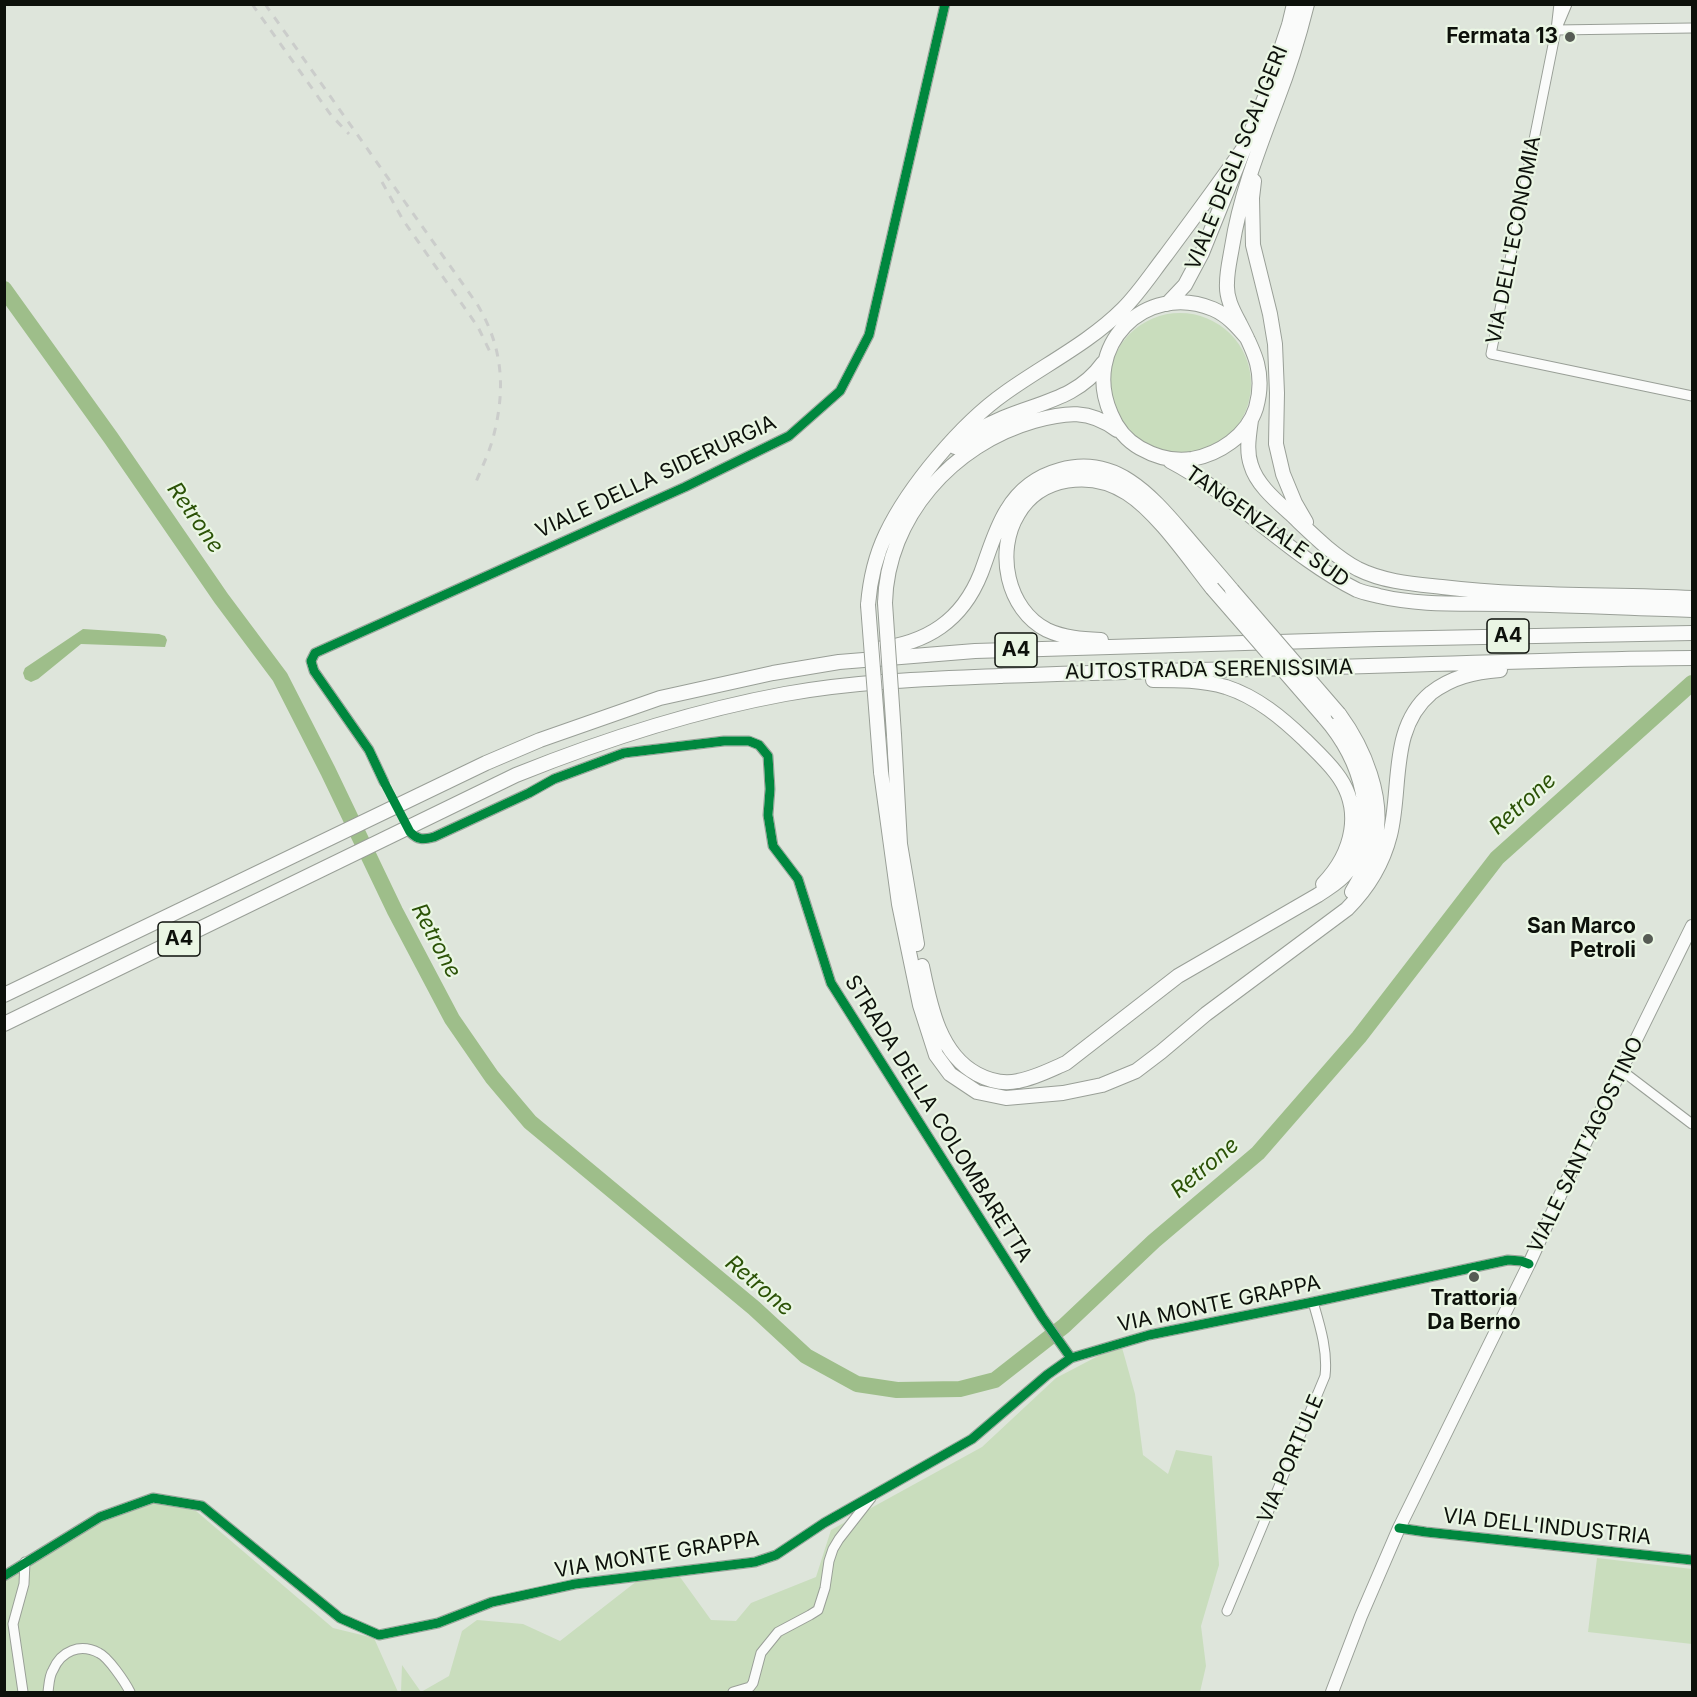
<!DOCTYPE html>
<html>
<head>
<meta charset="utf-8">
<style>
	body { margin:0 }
	#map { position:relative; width:1697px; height:1697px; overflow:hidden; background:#dee5db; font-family:Inter,sans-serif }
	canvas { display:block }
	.frame { position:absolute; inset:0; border:6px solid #0d110b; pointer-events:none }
</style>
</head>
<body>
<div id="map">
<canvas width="1697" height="1697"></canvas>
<div class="frame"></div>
</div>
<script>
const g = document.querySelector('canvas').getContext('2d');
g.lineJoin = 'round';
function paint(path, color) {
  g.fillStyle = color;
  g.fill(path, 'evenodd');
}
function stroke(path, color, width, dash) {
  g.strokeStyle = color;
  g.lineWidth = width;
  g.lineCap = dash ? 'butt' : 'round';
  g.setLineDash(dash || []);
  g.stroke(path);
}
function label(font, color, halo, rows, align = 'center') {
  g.font = font + ' Inter,sans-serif';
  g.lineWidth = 4.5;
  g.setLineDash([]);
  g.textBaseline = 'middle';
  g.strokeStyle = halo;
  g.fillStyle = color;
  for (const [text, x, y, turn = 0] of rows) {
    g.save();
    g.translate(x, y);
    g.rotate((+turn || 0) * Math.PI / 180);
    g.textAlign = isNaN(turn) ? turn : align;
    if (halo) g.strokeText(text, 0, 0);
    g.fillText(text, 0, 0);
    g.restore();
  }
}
paint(new Path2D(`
	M1109 384a71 71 0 1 1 142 0a71 71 0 1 1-142 0Z
	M1121,1344L1135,1394L1143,1455L1168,1474L1176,1450L1212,1456L1219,1565L1201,1626L1206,1666L1200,1692H401L402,1665L421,1692L449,1676L462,1631L477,1620L523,1624L560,1641L637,1581L680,1577L711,1620L736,1621L751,1603L816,1577L831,1530L982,1447L1056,1378Z
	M153,1502L196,1511L333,1628L374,1638L398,1692H5V1582L100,1521Z
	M1597,1558L1692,1569V1644L1588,1632Z`), '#c9ddbd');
paint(new Path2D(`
	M83,629L159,634L165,636L167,640L165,647L81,644L38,679L31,682L25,679L23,673L25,668Z`), '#9ebe8a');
stroke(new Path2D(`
	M4,289L111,438L221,598L280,677L328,771L395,911L452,1019L492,1077L530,1122L754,1308L806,1356L857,1384L897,1390L960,1389L995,1380L1064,1326L1154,1241L1258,1153L1359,1037L1497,858L1692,683`), '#9ebe8a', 16);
stroke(new Path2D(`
	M384,782L410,832`), '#bfc5bc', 9, [9, 4.5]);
const minor = new Path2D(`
	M1559,4L1556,30L1491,354L1692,396
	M1559,23L1567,4
	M1556,30L1692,28
	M384,782L369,750L314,671L311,661L315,653L685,487L789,436L840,391L869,335L945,4
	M410,832C418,840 423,840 434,837L529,793L554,779L624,753L724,741H749L759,745L768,756L770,789L768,815L773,846L798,879L831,983L1042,1317L1071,1358
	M1621,1070L1692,1124
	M1399,1528L1426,1532L1692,1560
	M4,1576L100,1517L153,1498L202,1506L340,1618L379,1635L438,1623L492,1602L575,1584L755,1562L776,1555L824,1523L972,1439L1047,1375L1071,1358L1149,1335L1313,1302L1508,1260L1521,1261L1529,1264
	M1227,1611L1325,1376C1328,1351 1320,1326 1313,1302
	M23,1692L13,1624L24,1584L25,1562
	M48,1692C49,1685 49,1676 53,1670C61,1651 80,1643 99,1653C108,1657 125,1682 130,1692
	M733,1692L750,1687L753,1683L761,1653L778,1632L810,1615L818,1610L825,1588L829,1561L833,1549L839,1539L871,1498`);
const major = new Path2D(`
	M1332,1692L1361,1616L1399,1528L1529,1264L1568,1178L1692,926`);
const highway = new Path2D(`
	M1254,181L1252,198L1253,245L1270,314L1275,344L1277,393L1276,444L1283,474L1295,503L1306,522
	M1167,304L1185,285L1202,253L1265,97L1289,25L1294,4
	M1247,338C1237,326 1227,315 1213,309C1144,281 1081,347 1111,414C1117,429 1126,440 1140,448C1156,457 1173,462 1192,459C1219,454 1247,436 1256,408C1266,373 1254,351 1239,322C1232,309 1226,297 1227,283C1227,271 1230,259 1232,247C1240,196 1259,148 1277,100C1289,69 1299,36 1307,4
	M1251,420C1249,435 1246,451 1251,465C1257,486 1279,503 1294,517C1314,536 1334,556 1358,569C1384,582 1414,584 1442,587C1525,597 1609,594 1692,598
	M955,447C969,435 986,425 1003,418C1041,402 1078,398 1103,363
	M1170,461C1237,496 1289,556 1357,590C1364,593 1372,594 1379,596C1420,606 1464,603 1506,604C1568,605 1630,608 1692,610
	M885,603C887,517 953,444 1034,421C1066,412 1089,409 1117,430
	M868,605C870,580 875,557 886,534C909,486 961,424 1005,393C1044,365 1089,343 1123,309C1139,293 1152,273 1166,255C1192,220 1218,185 1243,149
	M1101,640C1083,639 1064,638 1047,630C1007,610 995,551 1018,514C1040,476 1091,470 1127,493C1157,512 1189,559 1212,588
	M877,649C927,643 962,621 981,573C989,552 995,529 1007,510C1019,490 1038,476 1060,470C1117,454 1152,497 1185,535C1201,554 1217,572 1232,590
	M1153,680C1178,680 1202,680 1226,687C1257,697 1282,718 1305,740C1315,750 1327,761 1336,773C1364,809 1353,853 1323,884
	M1339,714C1364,748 1385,798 1375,841C1371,859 1361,876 1352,892
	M894,735L900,844L917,944
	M881,772L899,904L920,1005L936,1055L950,1074L977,1092L1006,1098L1063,1093L1102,1085L1136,1071L1161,1052L1206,1014L1347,909C1367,889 1383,863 1390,835C1402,787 1389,728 1431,693C1452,677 1474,672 1500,670
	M922,966C930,1005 939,1054 977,1074C990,1081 1004,1084 1018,1081C1035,1078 1050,1070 1066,1063L1178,976L1318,895C1328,888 1340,882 1347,872C1383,823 1360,758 1324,717
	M4,995L486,763L540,740L660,698L773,673L839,662L975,651L1379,639L1692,633
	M4,1024L516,775C603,740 693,711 785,694C855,681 928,679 999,676C1085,673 1170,670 1256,669C1402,666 1547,659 1692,658`);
stroke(minor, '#999f97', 11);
stroke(major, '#999f97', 14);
stroke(highway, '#999f97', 16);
stroke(minor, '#fafbfa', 9);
stroke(major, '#fafbfa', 12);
stroke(highway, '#fafbfa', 14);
stroke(new Path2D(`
	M252,4L331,115L349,134
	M265,4L477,304C503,347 506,389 493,438C489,453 482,467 476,482
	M382,182L403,220L478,327L491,354`), '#cbcdcb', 3, [8, 8]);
const highwayBridge = new Path2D(`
	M1212,588L1324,717
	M1232,590L1339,714
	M885,603L894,735
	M868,605L881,772`);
stroke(highwayBridge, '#999f97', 16, []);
stroke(highwayBridge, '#fafbfa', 14);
stroke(new Path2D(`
	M945,4L869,335L840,391L789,436L685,487L315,653L311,661L314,671L369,750L384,782L410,832C418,840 423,840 434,837L529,793L554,779L624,753L724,741H749L759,745L768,756L770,789L768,815L773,846L798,879L831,983L1042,1317L1071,1358
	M1399,1528L1426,1532L1692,1560
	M4,1576L100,1517L153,1498L202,1506L340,1618L379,1635L438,1623L492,1602L575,1584L755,1562L776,1555L824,1523L972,1439L1047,1375L1071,1358L1149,1335L1313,1302L1508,1260L1521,1261L1529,1264`), '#00873e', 9);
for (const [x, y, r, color] of [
	[1570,37,6,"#565b54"],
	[1648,939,6,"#565b54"],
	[1474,1277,6,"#565b54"]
]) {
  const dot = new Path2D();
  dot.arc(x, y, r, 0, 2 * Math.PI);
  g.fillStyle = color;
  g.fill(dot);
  stroke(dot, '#eaf6e4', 2);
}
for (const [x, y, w] of [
	[1508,636,42],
	[1016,650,42],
	[179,939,42]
]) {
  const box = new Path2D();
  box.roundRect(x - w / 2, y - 17, w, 34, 4.5);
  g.fillStyle = '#eaf6e4';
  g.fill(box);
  stroke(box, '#0d110b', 1.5);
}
label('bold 20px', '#0d110b', null, [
	["A4",1508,636],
	["A4",1016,650],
	["A4",179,939]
]);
label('bold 21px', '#0d110b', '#eaf6e4', [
	["Fermata 13",1558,37],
	["San Marco",1636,927],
	["Petroli",1636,951],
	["Trattoria",1474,1299,"center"],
	["Da Berno",1474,1323,"center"]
], 'right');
label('21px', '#0d110b', '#eaf6e4', [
	["VIALE DEGLI SCALIGERI",1237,158,-68],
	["VIA DELL'ECONOMIA",1514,240,-79],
	["VIALE DELLA SIDERURGIA",656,477,-25],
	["TANGENZIALE SUD",1267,527,35],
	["AUTOSTRADA SERENISSIMA",1209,670,-1],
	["STRADA DELLA COLOMBARETTA",938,1119,58],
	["VIALE SANT'AGOSTINO",1586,1145,-64],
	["VIA MONTE GRAPPA",1219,1304,-12],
	["VIA PORTULE",1291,1459,-67],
	["VIA DELL'INDUSTRIA",1547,1527,6],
	["VIA MONTE GRAPPA",657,1555,-9]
]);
label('italic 22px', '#2b5206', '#eaf6e4', [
	["Retrone",195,518,55],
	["Retrone",1523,804,-42],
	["Retrone",436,941,62],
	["Retrone",1205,1168,-40],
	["Retrone",759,1286,40]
]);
</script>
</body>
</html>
